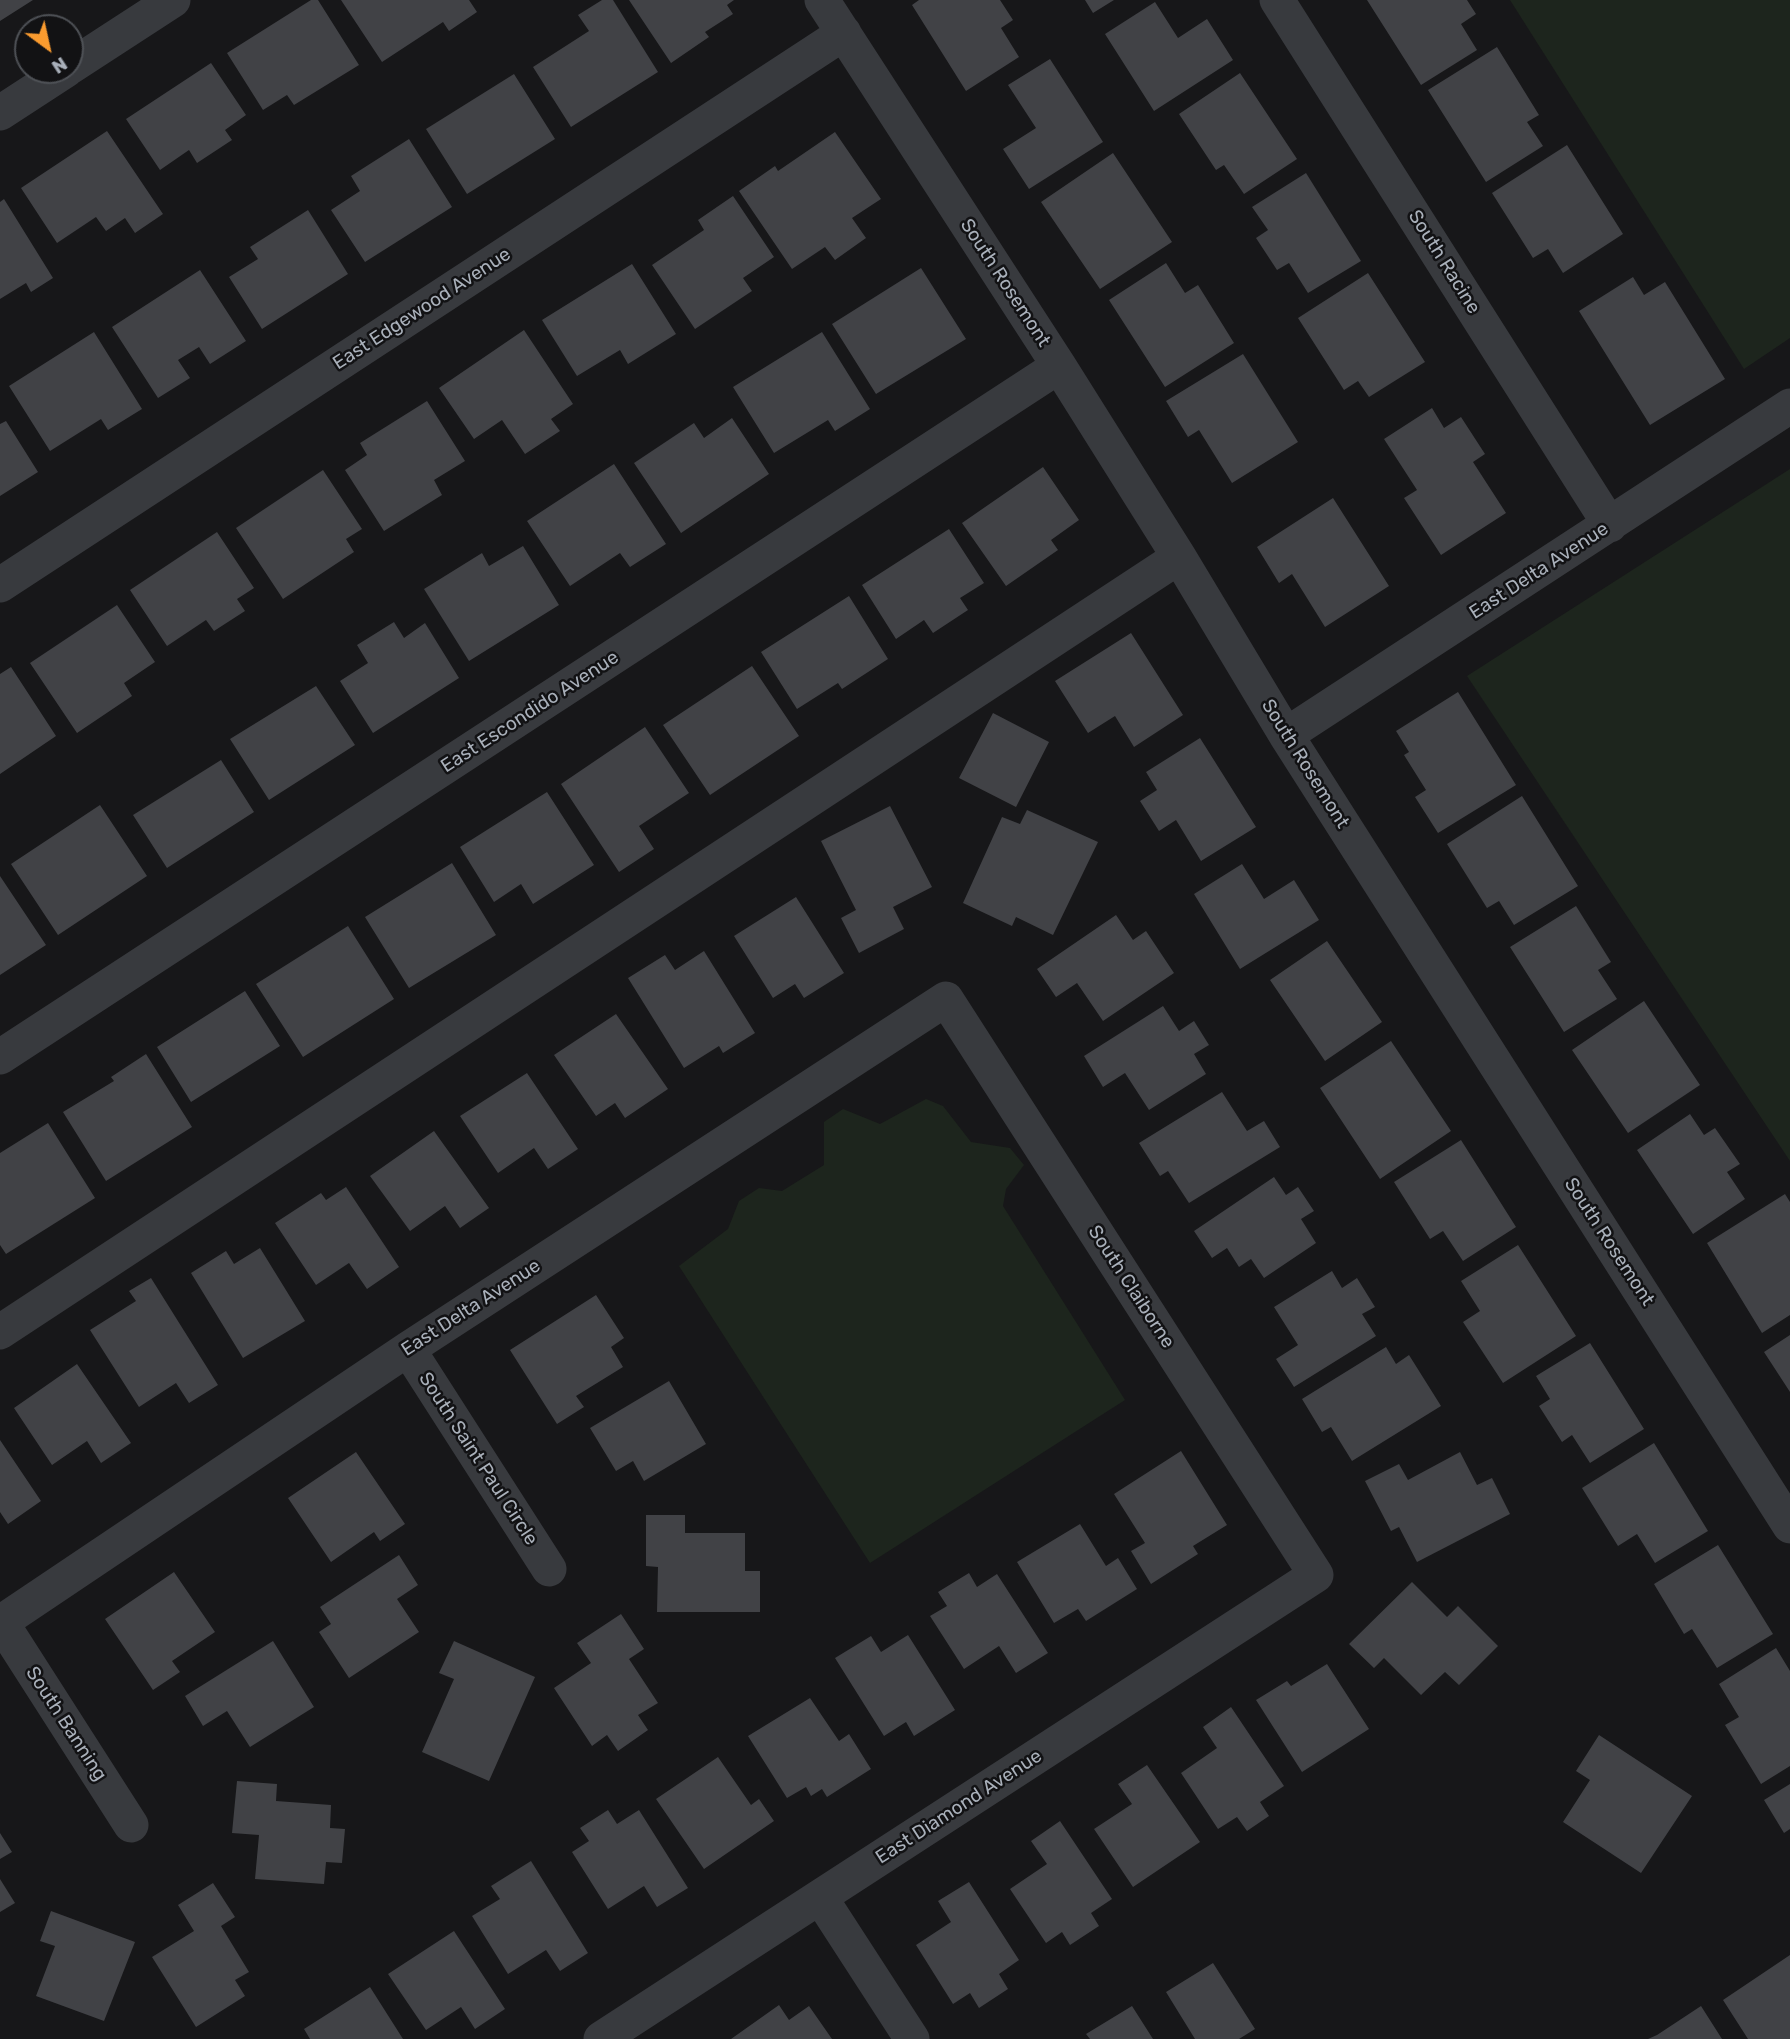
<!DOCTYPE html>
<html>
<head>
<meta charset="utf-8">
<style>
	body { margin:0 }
	#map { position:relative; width:1790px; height:2039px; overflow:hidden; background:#171719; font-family:Rubik,sans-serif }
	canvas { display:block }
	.north { position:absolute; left:14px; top:14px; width:70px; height:70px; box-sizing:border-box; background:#121214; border:2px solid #4e5156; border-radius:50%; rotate:147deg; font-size:19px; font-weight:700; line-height:28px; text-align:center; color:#a9b0ba }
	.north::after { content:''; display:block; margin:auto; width:24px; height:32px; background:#fa9b2f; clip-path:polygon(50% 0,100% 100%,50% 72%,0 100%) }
</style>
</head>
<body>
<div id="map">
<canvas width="1790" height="2039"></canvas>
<div class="north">N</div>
</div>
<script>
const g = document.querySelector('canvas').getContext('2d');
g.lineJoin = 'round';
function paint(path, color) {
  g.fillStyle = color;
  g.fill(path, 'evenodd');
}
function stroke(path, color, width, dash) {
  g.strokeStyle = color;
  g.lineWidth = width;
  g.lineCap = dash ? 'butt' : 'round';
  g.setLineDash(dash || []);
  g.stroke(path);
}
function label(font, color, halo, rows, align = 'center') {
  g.font = font + ' Rubik,sans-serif';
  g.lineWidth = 5;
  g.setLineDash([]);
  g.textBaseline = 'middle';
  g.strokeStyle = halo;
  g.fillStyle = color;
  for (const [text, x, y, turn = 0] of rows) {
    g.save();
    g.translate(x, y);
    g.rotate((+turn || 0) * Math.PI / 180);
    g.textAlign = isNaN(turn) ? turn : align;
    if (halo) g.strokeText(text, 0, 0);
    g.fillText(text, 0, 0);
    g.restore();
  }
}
paint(new Path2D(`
	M1510,0H1790V338L1744,369Z
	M1790,469V1161L1467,676Z
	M926,1099L943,1106L971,1142L1010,1148L1024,1165L1006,1189L1003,1206L1125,1400L870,1563L679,1266L728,1229L739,1201L759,1188L782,1191L824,1165V1122L843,1109L880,1124Z`), '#1d251d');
paint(new Path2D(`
	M0,0H33L0,21Z
	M311,0H318L359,65L294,105L287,95L263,110L227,53Z
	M341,0H469L477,12L449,31L443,22L382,62Z
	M602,0H613L658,72L571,127L533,67L589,31L578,15Z
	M629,0H734L727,5L733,14L705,32L709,37L671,63Z
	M919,0H1000L1013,20L1001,28L1019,57L966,91L912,5Z
	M1085,0H1114L1093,13Z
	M1367,0H1467L1476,14L1461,24L1477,50L1421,85Z
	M1155,2L1178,38L1207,19L1233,60L1154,111L1105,34Z
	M1497,47L1539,115L1527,122L1543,146L1486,182L1428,90Z
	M1050,59L1103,142L1029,189L1003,149L1036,128L1008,85Z
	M211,63L246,115L225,130L232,140L197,163L189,150L160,170L126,119Z
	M1240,73L1297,159L1244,194L1224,165L1216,170L1179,114Z
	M514,74L555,139L467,194L426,129Z
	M107,131L163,214L135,233L125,218L106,231L96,217L57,243L21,188Z
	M835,132L881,199L852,218L866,238L835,260L825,247L792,269L739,191L775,166L778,171Z
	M409,139L452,207L365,262L331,210L360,191L351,176Z
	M1567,145L1623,234L1563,273L1548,249L1533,258L1492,193Z
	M1113,153L1172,242L1100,289L1041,202Z
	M1306,173L1361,261L1308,293L1289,263L1277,270L1256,238L1268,230L1252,207Z
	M733,196L774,257L743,278L752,291L695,329L652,265L704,230L698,220Z
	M4,199L53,278L31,292L26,283L0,299V202Z
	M308,210L348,274L262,329L229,277L258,259L250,247Z
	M1166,263L1185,293L1198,285L1234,343L1165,387L1109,300Z
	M632,264L676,334L628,364L620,350L577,376L542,320Z
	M921,268L966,339L876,394L832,324Z
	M200,270L246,341L210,364L199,347L178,360L190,378L158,398L112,327Z
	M1368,273L1425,362L1369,397L1358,381L1344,390L1298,318Z
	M1633,277L1644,295L1665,282L1725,379L1650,425L1579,311Z
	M524,330L573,404L551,419L560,431L525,454L502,420L474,439L439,388Z
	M94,332L142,409L108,430L101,419L50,451L9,386Z
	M822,332L870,409L835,431L828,420L774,453L733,387Z
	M1243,354L1298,442L1232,483L1199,430L1188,437L1166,401Z
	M427,401L465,461L434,480L442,495L384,531L345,470L367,455L360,443Z
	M1432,408L1444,428L1461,417L1485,454L1473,462L1506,513L1441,555L1404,498L1417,490L1384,439Z
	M732,418L769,474L681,533L634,463L694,423L704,438Z
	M6,421L38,472L0,496V424Z
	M614,464L666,544L630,567L620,553L570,586L527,521Z
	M1043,467L1079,520L1051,540L1058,550L1006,586L962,523Z
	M323,470L362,529L346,539L354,552L283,599L236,528Z
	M1333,498L1389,586L1325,627L1292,574L1279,583L1257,547Z
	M949,529L984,583L960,598L968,610L933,633L924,620L896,639L862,585Z
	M217,532L254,588L237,599L245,611L214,631L206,620L167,646L130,590Z
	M523,546L559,605L469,661L424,589L482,553L489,566Z
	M849,596L888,659L842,689L838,683L797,709L761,652Z
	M117,605L155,662L124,683L132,696L77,733L30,663Z
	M394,622L404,638L425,623L459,678L373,733L340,681L368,663L357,645Z
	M1131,633L1183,715L1134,747L1115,716L1088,733L1055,681Z
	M752,666L799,736L710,795L663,725Z
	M11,667L56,736L0,774V674Z
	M316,686L355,745L269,800L230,739Z
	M1458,692L1516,785L1438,833L1415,797L1426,790L1404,755L1409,752L1396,731Z
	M993,713L1049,742L1016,807L959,778Z
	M645,727L689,793L639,826L654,849L619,872L561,784Z
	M1200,738L1256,827L1201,861L1176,820L1159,831L1140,801L1157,790L1146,772Z
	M221,760L254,812L167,868L133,815Z
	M547,792L594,865L533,904L521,884L494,902L460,847Z
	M1522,796L1578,886L1514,925L1499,901L1487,908L1447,844Z
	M100,805L147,876L58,935L11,864Z
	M890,806L932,887L893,907L904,929L859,953L841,918L856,910L821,841Z
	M1027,810L1098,842L1053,935L1016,917L1012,926L963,903L1002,817L1020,824Z
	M452,863L496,935L409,988L365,917Z
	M1242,864L1264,899L1294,880L1319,920L1240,969L1194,894Z
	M0,876L46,945L0,975Z
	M796,897L844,973L804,998L795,984L773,998L734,936Z
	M1576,906L1611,962L1598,970L1617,999L1564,1032L1510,947Z
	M1116,915L1133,940L1146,931L1174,973L1103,1021L1077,983L1056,997L1037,969Z
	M348,926L394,999L303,1057L256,984Z
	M1327,941L1382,1022L1325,1061L1270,980Z
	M704,951L755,1033L723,1053L719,1046L684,1068L628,978L665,955L675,970Z
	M245,991L280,1046L191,1102L157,1047Z
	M1644,1001L1700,1085L1628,1133L1572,1050Z
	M1163,1006L1179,1031L1194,1021L1209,1045L1194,1054L1206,1074L1149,1110L1125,1073L1103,1087L1084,1056Z
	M616,1014L668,1089L625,1118L615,1103L596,1116L554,1055Z
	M1391,1041L1451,1131L1380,1179L1320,1088Z
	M146,1054L192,1127L106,1181L63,1112L114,1081L111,1077Z
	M527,1073L578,1149L548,1169L534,1148L498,1173L460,1116Z
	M1222,1092L1247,1131L1264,1121L1280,1147L1189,1203L1168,1171L1160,1176L1139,1143Z
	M1690,1114L1704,1135L1715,1128L1740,1164L1727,1172L1745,1199L1693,1234L1637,1150Z
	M48,1123L95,1198L6,1254L0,1245V1153Z
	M434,1131L489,1208L460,1228L445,1206L410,1231L370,1176Z
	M1461,1140L1516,1227L1463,1261L1443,1231L1430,1239L1394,1182Z
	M1274,1177L1286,1195L1298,1187L1314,1211L1301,1219L1316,1243L1264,1278L1251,1259L1239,1267L1227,1248L1212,1258L1194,1231Z
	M346,1187L399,1267L367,1289L349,1263L316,1285L275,1223L321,1193L326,1200Z
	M1785,1194L1790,1202V1315L1762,1333L1707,1243Z
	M1518,1245L1576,1336L1503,1383L1463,1322L1480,1311L1461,1281Z
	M260,1248L305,1321L243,1358L191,1273L226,1251L234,1264Z
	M1332,1271L1342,1288L1357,1278L1375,1307L1362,1314L1376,1336L1294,1387L1276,1359L1298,1345L1274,1307Z
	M151,1278L218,1385L189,1403L176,1383L139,1407L90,1330L136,1301L129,1291Z
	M596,1295L624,1338L611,1347L623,1367L576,1396L584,1407L557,1424L510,1350Z
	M1790,1335V1392L1764,1352Z
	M1590,1343L1644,1429L1590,1463L1572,1435L1562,1442L1539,1406L1550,1399L1536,1376Z
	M1386,1347L1396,1364L1409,1355L1441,1406L1352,1461L1331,1427L1322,1432L1302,1399Z
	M77,1364L131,1443L101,1463L87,1441L52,1465L14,1408Z
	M669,1381L706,1444L644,1481L633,1461L616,1471L590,1428Z
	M0,1440L41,1501L8,1524L0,1512Z
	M1654,1443L1708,1531L1655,1563L1637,1534L1618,1546L1582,1488Z
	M1181,1451L1227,1525L1193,1546L1198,1554L1151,1584L1131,1551L1145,1543L1114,1494Z
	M356,1452L405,1524L380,1541L374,1532L331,1562L288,1498Z
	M1460,1452L1477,1485L1492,1478L1510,1514L1417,1562L1399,1527L1391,1531L1365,1481L1399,1464L1408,1480Z
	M646,1515H685V1533H745V1571H760V1612H657L658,1567L646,1566Z
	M1080,1524L1106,1566L1118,1558L1137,1589L1086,1621L1078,1609L1054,1623L1017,1562Z
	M1718,1545L1773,1634L1717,1668L1692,1629L1684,1634L1654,1584Z
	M399,1555L418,1585L397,1599L419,1632L349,1678L319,1632L331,1624L320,1607Z
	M174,1572L215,1632L172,1661L180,1672L153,1690L105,1619Z
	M969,1573L977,1587L997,1574L1048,1653L1016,1673L999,1646L964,1669L930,1616L947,1606L938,1592Z
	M1412,1582L1447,1617L1458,1606L1498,1646L1459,1685L1445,1672L1421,1695L1384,1658L1374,1668L1349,1644Z
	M621,1614L644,1649L629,1659L658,1703L638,1715L648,1730L618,1751L607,1735L592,1746L554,1688L591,1663L577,1643Z
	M908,1635L955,1710L914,1736L906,1722L884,1736L835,1658L871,1636L881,1652Z
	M273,1641L314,1707L250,1747L227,1711L203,1726L185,1696Z
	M454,1641L535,1677L489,1781L422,1752L454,1679L439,1673Z
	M1776,1648L1790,1671V1766L1761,1784L1725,1725L1739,1717L1719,1684Z
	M1327,1664L1369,1729L1302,1772L1256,1700L1287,1681L1291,1686Z
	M810,1698L839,1741L849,1734L871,1769L827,1797L822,1789L811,1796L806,1787L787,1798L748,1736Z
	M1231,1707L1284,1786L1260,1802L1269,1816L1247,1831L1237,1817L1218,1829L1181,1773L1217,1748L1203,1727Z
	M1599,1735L1692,1796L1641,1873L1563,1822L1590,1780L1576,1771Z
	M718,1757L751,1805L759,1799L774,1821L704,1869L656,1799Z
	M1147,1765L1200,1842L1133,1887L1094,1829L1132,1804L1118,1784Z
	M237,1781L277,1784L276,1801L331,1805L330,1828L345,1829L342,1863L326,1862L324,1884L255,1879L259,1835L232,1833Z
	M1790,1784V1829L1784,1833L1764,1800Z
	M608,1810L617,1824L639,1810L688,1888L657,1907L644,1886L608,1909L572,1852L589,1841L580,1828Z
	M1060,1821L1112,1899L1091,1913L1099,1926L1070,1945L1062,1932L1046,1943L1010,1889L1047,1864L1031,1841Z
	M0,1833L12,1852L0,1859Z
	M531,1861L588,1953L560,1971L546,1950L508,1974L472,1916L500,1899L491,1886Z
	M0,1879L15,1903L0,1912Z
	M969,1882L1019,1960L999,1974L1008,1989L979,2008L970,1993L953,2004L916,1945L951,1922L938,1901Z
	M213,1883L235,1917L221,1926L249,1972L235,1980L245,1996L196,2027L152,1957L194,1931L178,1905Z
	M51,1911L135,1942L104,2021L36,1996L55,1946L40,1941Z
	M454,1931L505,2009L475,2029L461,2007L426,2030L388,1974Z
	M1790,1955V2039H1748L1723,2000Z
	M1213,1963L1255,2029L1239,2039H1195L1166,1992Z
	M370,1987L403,2039H310L304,2029Z
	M779,2005L789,2020L809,2006L832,2039H731Z
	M1132,2006L1153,2039H1090L1086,2034Z
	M1701,2006L1722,2039H1648L1657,2035Z`), '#414246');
stroke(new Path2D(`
	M822,0L1059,366L1179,557L1286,735L1790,1526
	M1277,0L1610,525
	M70,67L173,0
	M0,113L66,70
	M0,585L844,33
	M1286,735L1790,406
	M0,1057L1059,366
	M0,1332L1179,557
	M408,1349L549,1569
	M1,1622L131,1825
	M0,1623L408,1349L946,999L1316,1575L601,2039
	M820,1897L912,2039`), '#383a3e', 35);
label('19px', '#a9b0ba', '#121214', [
	["South Racine",1444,262,58],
	["South Rosemont",1005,283,57],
	["East Edgewood Avenue",422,309,-33],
	["East Delta Avenue",1539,571,-33],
	["East Escondido Avenue",530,712,-33],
	["South Rosemont",1305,764,58],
	["South Rosemont",1609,1242,57],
	["South Claiborne",1131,1287,57],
	["East Delta Avenue",471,1308,-33],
	["South Saint Paul Circle",478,1459,57],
	["South Banning",66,1724,57],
	["East Diamond Avenue",959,1807,-33]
]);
</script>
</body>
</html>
